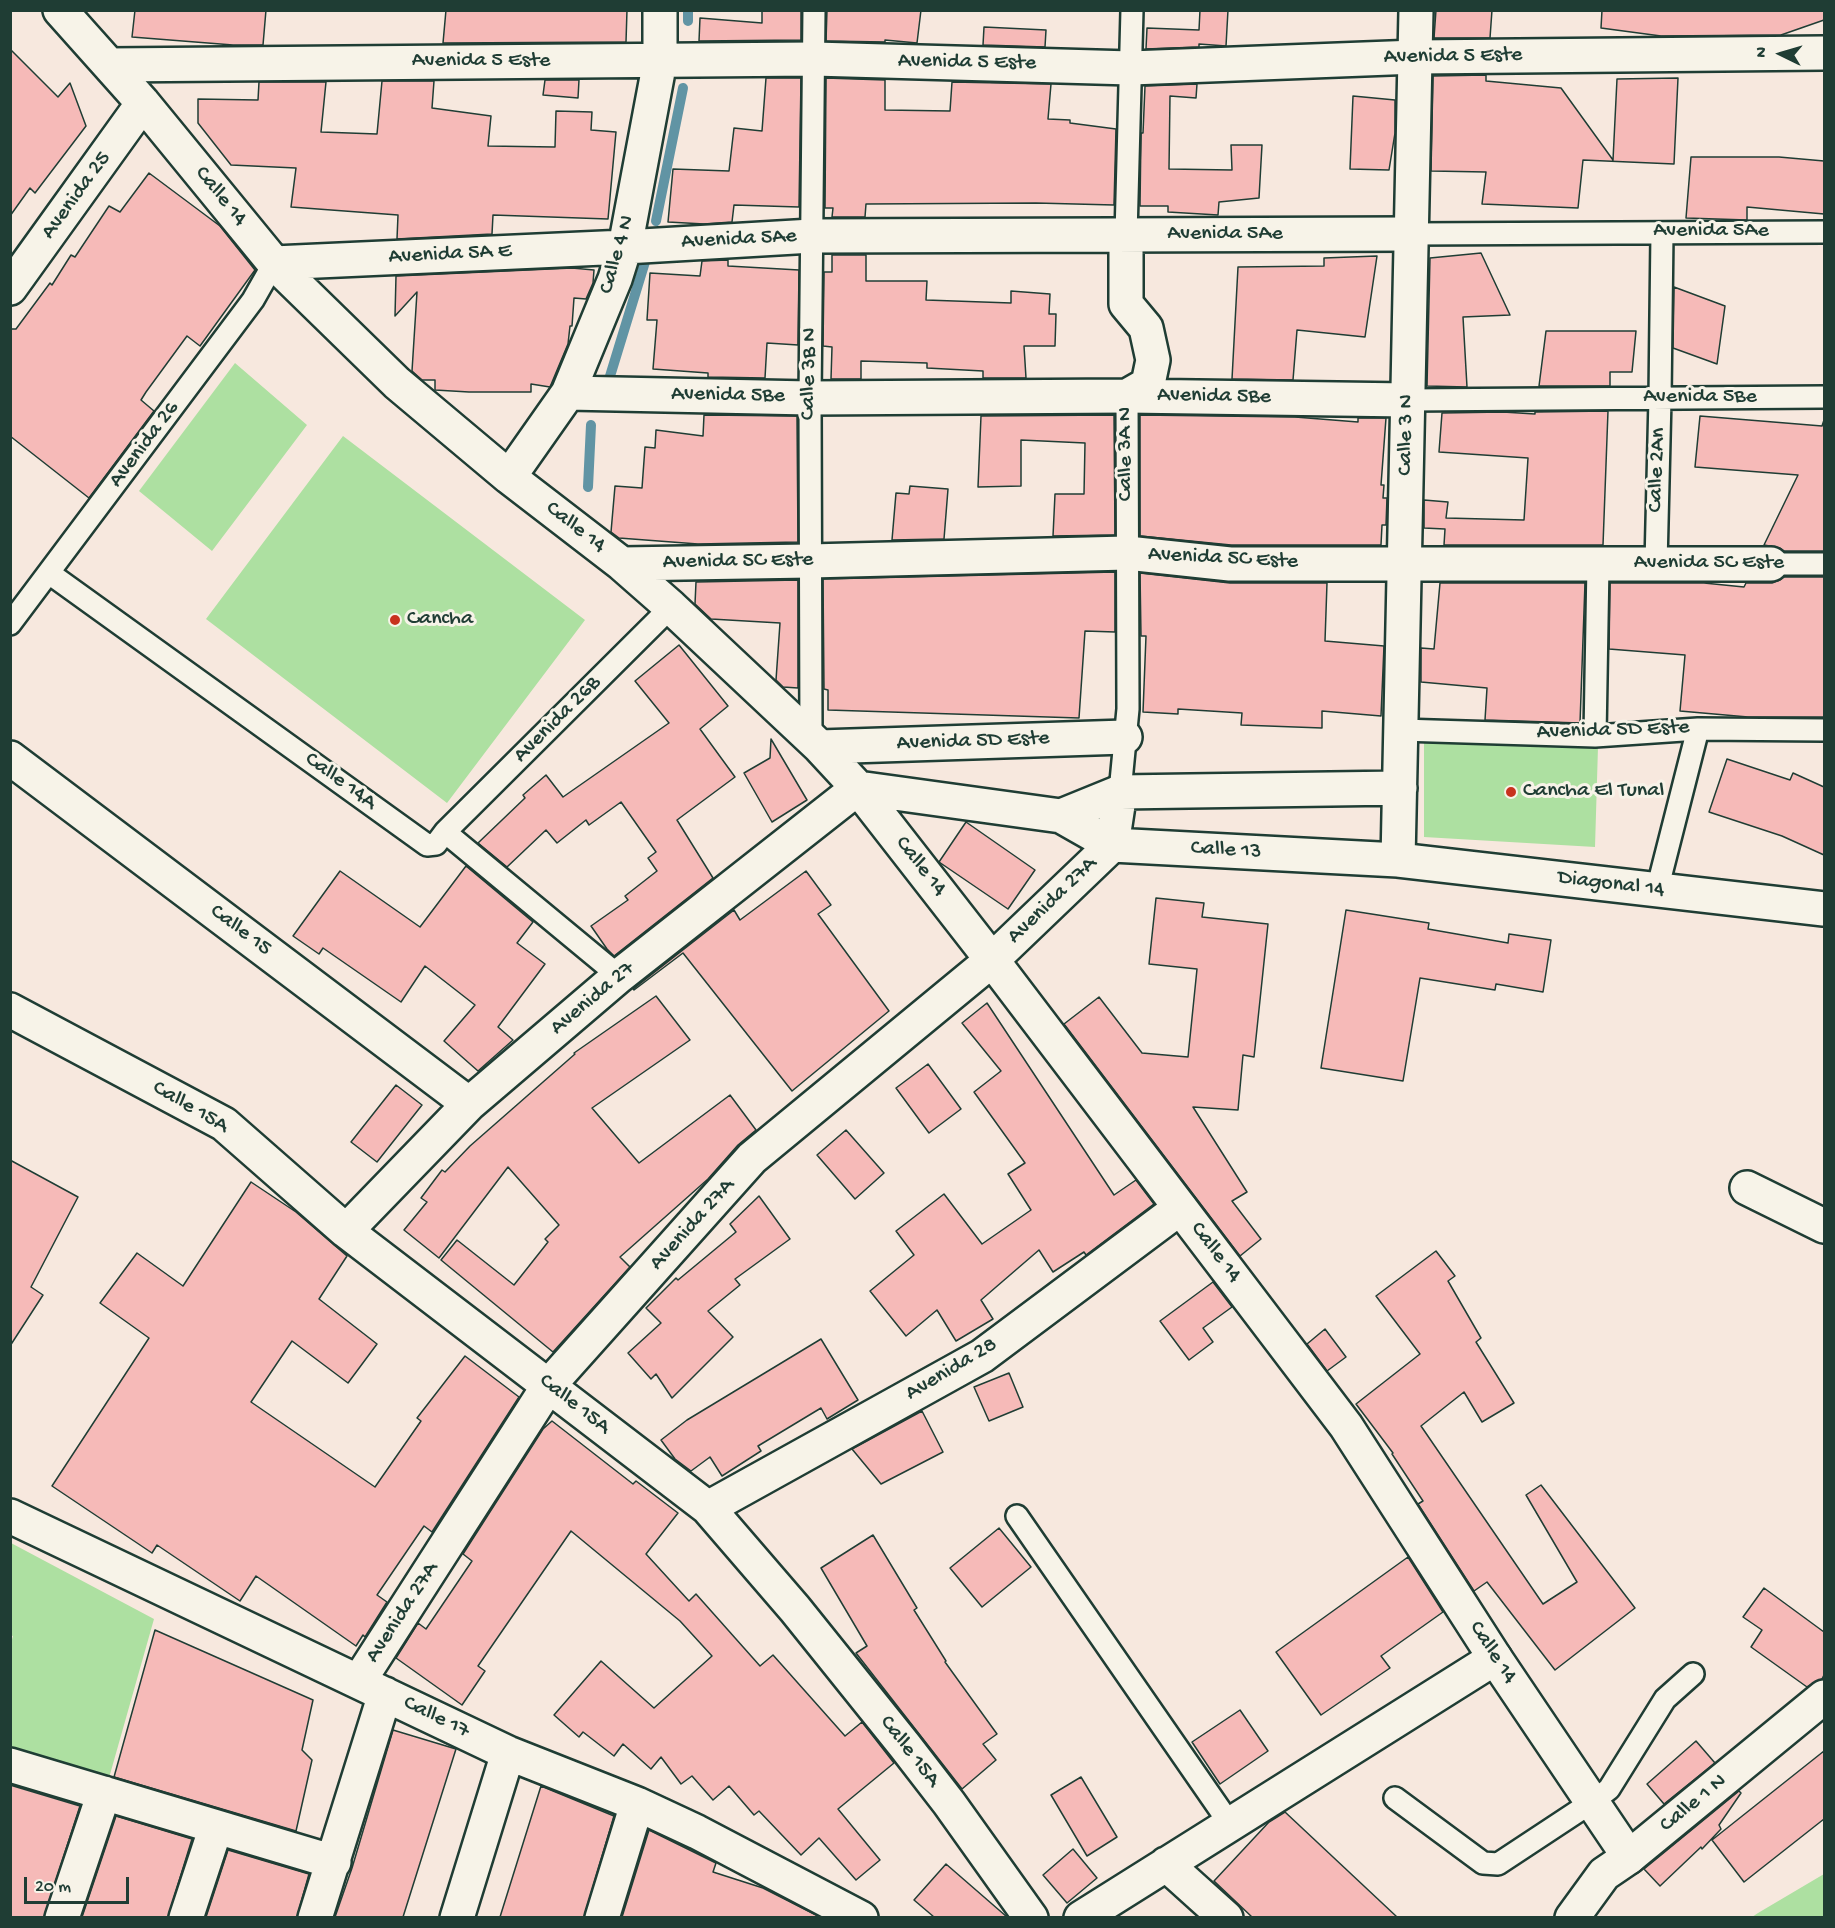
<!DOCTYPE html>
<html>
<head>
<meta charset="utf-8">
<style>
	body { margin:0 }
	#map { position:relative; width:1835px; height:1928px; overflow:hidden; background:#f7e8de; font-family:"Gochi Hand",sans-serif }
	canvas { display:block }
	.frame { position:absolute; inset:0; border:12px solid #1f3d34; pointer-events:none }
	.north { position:absolute; left:1751px; top:24px; width:60px; height:60px; -webkit-text-stroke:4px #f7f3e8; paint-order:stroke; rotate:275deg; font-size:16px; font-weight:700; line-height:24px; text-align:center; color:#1f3d34 }
	.north::after { content:''; display:block; margin:auto; width:21px; height:27px; background:#1f3d34; clip-path:polygon(50% 0,100% 100%,50% 72%,0 100%) }
	.scale { position:absolute; left:24px; top:1877px; width:105px; height:27px; box-sizing:border-box; border:3px solid #1f3d34; border-top:0; padding-left:8px; font-size:18px; line-height:21px; white-space:nowrap; color:#1f3d34; -webkit-text-stroke:4px #f7f3e8; paint-order:stroke }
</style>
</head>
<body>
<div id="map">
<canvas width="1835" height="1928"></canvas>
<div class="frame"></div>
<div class="north">N</div>
<div class="scale">20 m</div>
</div>
<script>
const g = document.querySelector('canvas').getContext('2d');
g.lineJoin = 'round';
function paint(path, color) {
  g.fillStyle = color;
  g.fill(path, 'evenodd');
}
function stroke(path, color, width, dash) {
  g.strokeStyle = color;
  g.lineWidth = width;
  g.lineCap = dash ? 'butt' : 'round';
  g.setLineDash(dash || []);
  g.stroke(path);
}
function label(font, color, halo, rows, align = 'center') {
  g.font = font + ' "Gochi Hand",sans-serif';
  g.lineWidth = 6;
  g.setLineDash([]);
  g.textBaseline = 'middle';
  g.strokeStyle = halo;
  g.fillStyle = color;
  for (const [text, x, y, turn = 0] of rows) {
    g.save();
    g.translate(x, y);
    g.rotate((+turn || 0) * Math.PI / 180);
    g.textAlign = isNaN(turn) ? turn : align;
    if (halo) g.strokeText(text, 0, 0);
    g.fillText(text, 0, 0);
    g.restore();
  }
}
paint(new Path2D(`
	M235,363L307,425L212,551L139,491Z
	M343,436L585,620L447,803L206,619Z
	M1424,741L1598,747L1595,847L1424,837Z
	M11,1543L154,1619L107,1785L11,1754L10,1646L13,1636L10,1635Z
	M1824,1874V1917H1752L1758,1913Z`), '#ade0a1');
stroke(new Path2D(`
	M688,10V21
	M656,221L683,88
	M607,386L648,252
	M588,487L591,425`), '#6194a4', 10);
const building = new Path2D(`
	M135,10H266L263,45H233L132,37Z
	M446,10H627L626,42L443,43Z
	M762,10H801V40L699,41L700,18L762,23Z
	M827,10H921L917,43L885,40V42L826,41Z
	M1200,10H1228L1226,46L1199,44V47L1146,49L1147,28L1199,30Z
	M1436,10H1492L1490,38H1434Z
	M1602,10H1824V20L1781,35L1661,36L1601,28Z
	M984,27L1046,30L1045,47L983,45Z
	M10,49L58,97L70,83L86,126L35,193L30,188L10,216Z
	M1486,75V81L1561,88L1613,160L1617,79L1678,78L1674,164L1583,160L1578,208L1482,204L1486,172L1431,171L1433,76Z
	M766,78H801L799,207L734,205L732,222L704,224L668,222L673,169L729,171L734,128L762,131Z
	M826,78L885,80V110L950,111L952,82L1051,84L1048,119L1070,120V123L1116,129L1114,205L1036,203L866,204L865,217H832L833,208H825Z
	M545,80H579L578,98L543,95Z
	M382,81H434L432,108L491,116L488,146L555,147L556,111L592,112L591,130L616,132L608,219L493,215L492,234L397,239L398,215L291,207L296,168L231,165L198,123V99L258,100L259,82H326L321,132L377,134Z
	M1197,84L1196,98L1170,96L1169,169L1232,170L1231,145H1262L1259,198L1219,202L1218,215L1168,212V206H1140L1141,133H1143L1145,86Z
	M1353,96L1395,100V133L1389,170L1350,169Z
	M1691,157H1779L1824,161V214L1747,207V220L1686,218Z
	M149,173L220,226L255,270L200,346L187,336L146,392L141,400L154,411L89,498L10,436V329H16L50,283L52,285L71,255L75,257L109,206L120,212Z
	M1481,253L1510,315L1463,317L1467,387L1427,386L1430,258Z
	M832,255H866V281H927L926,300L1011,303V291L1050,294L1049,314H1056L1055,346H1024L1026,378H983V371L927,368V363L861,361V379H831L832,347L823,346L824,272H832Z
	M1377,256L1365,337L1297,330L1293,380L1232,379L1238,267L1324,266V258Z
	M728,260V266L799,270L798,345L767,343L765,378L708,377V373L653,369L657,320H647L650,273L700,276L702,261Z
	M572,268L594,270L593,283L586,299L574,298L572,326H570L568,344L550,387L531,384V392H469L435,390V380H422L412,371L417,292L395,316L396,276Z
	M1674,287L1725,306L1717,364L1673,348Z
	M1546,331H1636L1632,372H1610V386H1539Z
	M1608,411L1603,545H1444L1445,529L1424,528V500L1448,502L1446,518L1524,520L1528,458L1439,452L1442,413L1503,412L1535,414V412Z
	M704,415L797,416L798,542L698,544L619,538L611,532L615,486L642,488L645,447L655,448L656,430L703,436Z
	M1114,415L1115,535L1053,536L1055,494H1084L1085,443L1021,440V486L978,487L981,416Z
	M1140,415L1295,417L1358,422V418H1386L1381,485H1384L1383,498H1387L1386,525H1382L1381,545H1231L1140,536Z
	M1700,416L1822,426L1824,420V551H1784L1780,548L1764,545L1798,475L1695,467Z
	M910,486L948,489L944,539L892,540L896,493L909,494Z
	M1115,572V632L1085,631L1079,718L828,710V690L824,689L823,579Z
	M1140,573L1230,583H1327L1325,641L1384,646L1381,716L1322,711V728L1241,725L1242,713L1178,709V714L1143,712L1146,636H1141Z
	M1784,577H1824V717H1748L1680,711L1685,655L1609,649L1610,583H1704L1744,587L1746,583H1772L1780,580Z
	M798,580V688L783,687L776,680L780,623L711,619L695,604L696,582Z
	M1440,583H1585L1580,723L1485,720L1487,688L1421,682V648L1434,649Z
	M679,645L728,706L700,729L735,777L677,820L713,878L614,956L607,949L591,926L628,900L625,896L657,871L648,858L656,852L621,802L589,825L586,820L557,843L546,830L507,867L478,843L525,798L523,795L546,775L563,797L669,723L635,681Z
	M771,739L807,800L772,822L744,773L770,758Z
	M1727,759L1790,780L1793,773L1824,787V855L1782,836L1709,812Z
	M966,822L1035,870L1008,909L939,862Z
	M466,866L533,922L517,943L545,964L498,1027L513,1040L478,1071L444,1041L475,1005L425,966L401,1002L323,948L319,954L293,936L340,871L420,927Z
	M806,871L831,905L818,914L889,1011L792,1091L683,953L634,990L633,989L734,910L740,920Z
	M1156,898L1204,903L1202,917L1268,924L1254,1057L1243,1055L1238,1110L1193,1107L1247,1192L1232,1201L1261,1239L1240,1256L1064,1024L1099,997L1142,1053L1188,1057L1197,969L1149,964Z
	M1346,910L1429,923L1428,929L1508,943L1509,934L1551,940L1543,992L1496,984L1495,990L1420,978L1403,1081L1321,1068Z
	M656,996L690,1040L592,1108L639,1163L730,1095L756,1130L738,1145L708,1179L620,1257L630,1267L553,1352L441,1260L457,1240L514,1285L548,1242L545,1239L559,1225L508,1167L439,1258L404,1230L427,1202L421,1198L442,1170L445,1172L470,1146L575,1054L574,1053Z
	M987,1003L1114,1195L1136,1180L1154,1204L1086,1255L1084,1252L1053,1272L1039,1250L981,1300L993,1319L956,1341L937,1310L906,1336L870,1291L914,1255L896,1231L944,1194L982,1244L1031,1210L1008,1174L1025,1163L974,1092L1001,1071L962,1023Z
	M928,1064L961,1109L929,1133L896,1088Z
	M396,1085L422,1105L377,1162L351,1142Z
	M846,1130L884,1173L855,1199L817,1155Z
	M10,1160L78,1197L31,1287L43,1295L10,1346Z
	M251,1182L296,1212L347,1256L319,1299L377,1344L348,1383L292,1341L251,1402L375,1487L421,1421L417,1418L465,1356L519,1397L432,1532L424,1526L377,1595L387,1602L365,1637L363,1635L356,1646L256,1576L240,1601L157,1545L152,1553L52,1486L149,1338L100,1303L137,1253L183,1286Z
	M759,1196L790,1239L735,1279L740,1285L708,1311L733,1337L672,1398L656,1374L651,1379L628,1353L661,1323L646,1308L676,1278L678,1280L736,1232L730,1224Z
	M1436,1251L1455,1276L1448,1281L1481,1338L1476,1342L1514,1403L1482,1422L1464,1392L1421,1426L1543,1604L1577,1582L1526,1495L1541,1485L1635,1608L1555,1670L1487,1582L1474,1591L1418,1504L1423,1501L1392,1454L1393,1453L1356,1404L1420,1354L1376,1296Z
	M1213,1282L1232,1307L1203,1328L1213,1342L1189,1360L1160,1321Z
	M1325,1329L1346,1357L1327,1371L1307,1344Z
	M821,1339L858,1400L827,1419L821,1408L758,1446L761,1451L722,1476L710,1457L691,1471L675,1459L661,1440L687,1420Z
	M1009,1373L1023,1407L989,1421L974,1387Z
	M922,1411L943,1452L881,1484L852,1449Z
	M552,1421L633,1484L636,1481L678,1513L646,1554L689,1601L696,1594L760,1666L773,1655L845,1736L862,1722L894,1763L838,1809L880,1860L856,1880L819,1838L801,1855L759,1811L754,1815L729,1786L713,1800L692,1776L681,1784L661,1757L651,1769L623,1744L614,1756L583,1732L579,1737L554,1715L601,1661L654,1708L712,1656L680,1621L571,1531L478,1666L485,1671L462,1705L396,1658L418,1623L426,1629L472,1561L463,1554L543,1429Z
	M999,1528L1031,1567L982,1607L950,1568Z
	M873,1535L917,1608L914,1610L946,1661L945,1662L997,1734L983,1744L996,1760L962,1789L856,1653L867,1646L821,1568Z
	M1408,1557L1443,1612L1381,1656L1390,1668L1321,1715L1276,1652Z
	M1764,1588L1824,1632V1675L1822,1679L1807,1687L1751,1647L1762,1630L1743,1617Z
	M155,1630L313,1700L302,1750L312,1760L296,1831L114,1777Z
	M1240,1710L1268,1751L1220,1784L1192,1742Z
	M393,1730L456,1749L403,1917H335L352,1868Z
	M1696,1741L1715,1763L1664,1804L1647,1784Z
	M1824,1751V1819L1744,1882L1712,1840Z
	M1081,1777L1117,1837L1087,1856L1051,1795Z
	M10,1785L80,1806L44,1917H10Z
	M541,1786L614,1816L584,1917H500Z
	M1739,1791L1741,1793L1719,1825L1721,1829L1702,1849L1701,1847L1660,1886L1644,1869Z
	M1285,1812L1397,1917H1252L1214,1881L1269,1822Z
	M116,1816L192,1839L168,1917H82Z
	M649,1830L716,1863L713,1872L763,1888L820,1917H622Z
	M1073,1849L1097,1878L1067,1903L1043,1875Z
	M228,1850L309,1874L297,1917H206Z
	M946,1864L1007,1917H1008H934L914,1900Z`);
paint(building, '#f6bab8');
stroke(building, '#1f3d34', 1.5);
const lane = new Path2D(`
	M1411,234L1824,232
	M1126,235L1132,10
	M1408,400L1824,397
	M1656,564L1660,398L1662,233
	M1771,564H1824
	M49,573L427,845L436,844L445,832L619,976
	M10,624L253,300L274,263
	M1401,730L1595,736L1698,729L1824,730
	M1595,736L1598,564
	M811,738L810,398L814,10
	M1120,792L1128,709L1127,396
	M445,832L671,607
	M1657,890L1698,729
	M1017,1516L1230,1824
	M1395,1798L1483,1863L1498,1864L1592,1802L1609,1789L1665,1699L1693,1674`);
const street = new Path2D(`
	M60,10L143,103L274,263L397,383L509,477L622,564L671,607L820,747L858,788L992,960L752,1158L549,1385L359,1681
	M109,65L814,59L1131,68L1416,57L1824,53
	M1126,235V304L1146,328L1153,360L1148,384L1127,396
	M274,263L625,247L812,236L1411,234
	M10,288L143,103
	M568,393L810,398L1127,396L1408,400
	M509,477L568,393L615,279L625,247L660,61V10
	M622,564L810,561L1127,553L1230,564H1771
	M820,747L1125,737
	M10,758L469,1104
	M1061,816L1120,792
	M10,1010L224,1124L346,1231L708,1508L795,1609L905,1746L949,1803L1031,1918
	M1747,1188L1824,1226
	M346,1231L469,1104L619,976L858,788L1061,816L1112,845
	M708,1508L982,1356L1180,1208
	M10,1516L508,1753L637,1804L697,1832L861,1918
	M10,1765L334,1862
	M1629,1857L1824,1697
	M1166,1864L1226,1918
	M62,1918L104,1793
	M186,1918L216,1827
	M315,1918L385,1694
	M457,1918L508,1753
	M602,1918L637,1804
	M1081,1918L1495,1658`);
const secondary = new Path2D(`
	M1112,845L992,960L1346,1426L1495,1658L1629,1857L1604,1874L1572,1918
	M1112,845L1398,860L1824,909
	M1112,845L1120,792L1400,788
	M1398,860L1416,10`);
stroke(lane, '#1f3d34', 26);
stroke(street, '#1f3d34', 38);
stroke(secondary, '#1f3d34', 38);
stroke(lane, '#f7f3e8', 21);
stroke(street, '#f7f3e8', 33);
stroke(secondary, '#f7f3e8', 33);
for (const [x, y, r, color] of [
	[395,620,6,"#c8321e"],
	[1511,792,6,"#c8321e"]
]) {
  const dot = new Path2D();
  dot.arc(x, y, r, 0, 2 * Math.PI);
  g.fillStyle = color;
  g.fill(dot);
  stroke(dot, '#f7f3e8', 2);
}
label('22px', '#1f3d34', '#f7f3e8', [
	["Avenida 5 Este",1453,57,-1],
	["Avenida 5 Este",481,62],
	["Avenida 5 Este",967,63,1],
	["Avenida 25",77,196,-54],
	["Calle 14",220,197,51],
	["Avenida 5Ae",1711,232],
	["Avenida 5Ae",1225,235],
	["Avenida 5Ae",739,240,-3],
	["Avenida 5A E",450,255,-3],
	["Calle 4 N",618,255,-74],
	["Calle 3B N",810,374,-89],
	["Avenida 5Be",728,396,1],
	["Avenida 5Be",1214,397,1],
	["Avenida 5Be",1700,398],
	["Calle 3 N",1407,435,-89],
	["Avenida 26",145,445,-53],
	["Calle 3A N",1127,454,-90],
	["Calle 2An",1658,470,-88],
	["Calle 14",575,528,38],
	["Avenida 5C Este",1223,559,3],
	["Avenida 5C Este",738,562,-1],
	["Avenida 5C Este",1709,564],
	["Avenida 26B",558,720,-45],
	["Avenida 5D Este",1613,731,-2],
	["Avenida 5D Este",973,742,-2],
	["Calle 14A",340,782,36],
	["Calle 13",1226,851,3],
	["Calle 14",920,867,52],
	["Diagonal 14",1611,885,7],
	["Avenida 27A",1053,901,-44],
	["Calle 15",240,931,37],
	["Avenida 27",593,999,-40],
	["Calle 15A",190,1108,30],
	["Avenida 27A",693,1225,-48],
	["Calle 14",1215,1253,53],
	["Avenida 28",952,1370,-31],
	["Calle 15A",574,1405,38],
	["Avenida 27A",403,1613,-57],
	["Calle 14",1492,1653,57],
	["Calle 17",436,1718,26],
	["Calle 15A",909,1752,52],
	["Calle 1 N",1694,1804,-39]
]);
label('22px', '#1f3d34', '#f7f3e8', [
	["Cancha",407,620],
	["Cancha El Tunal",1523,792]
], 'left');
</script>
</body>
</html>
